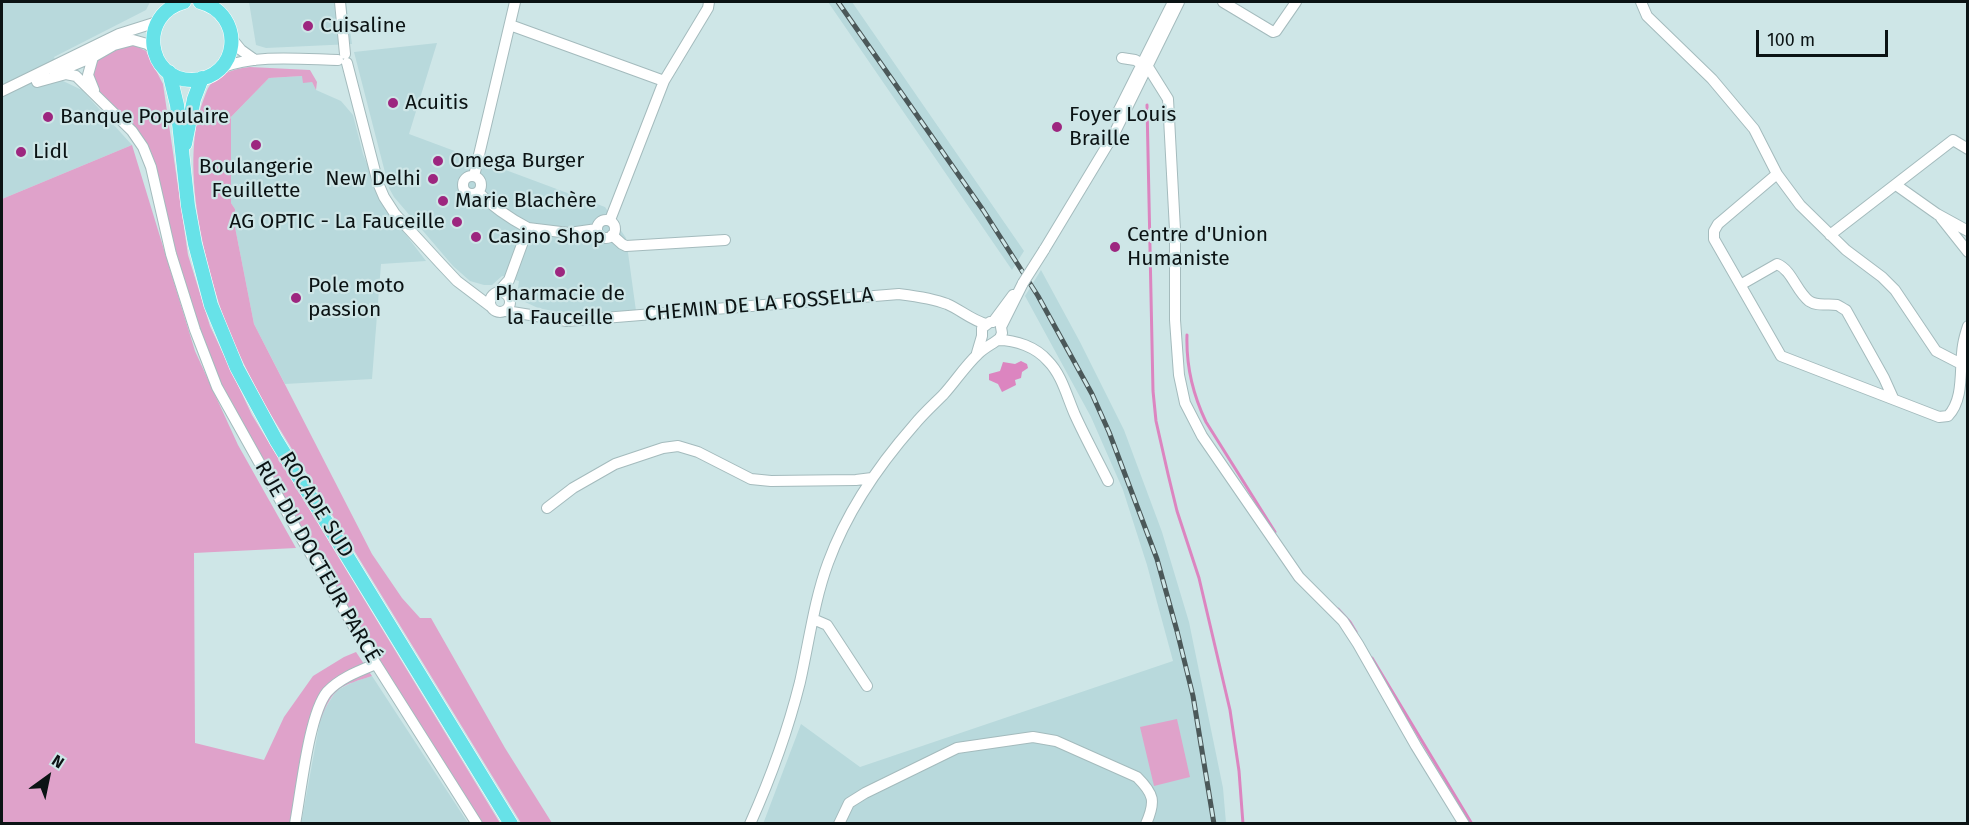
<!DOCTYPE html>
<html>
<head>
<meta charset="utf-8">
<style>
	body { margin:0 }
	#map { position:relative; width:1969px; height:825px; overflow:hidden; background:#cee6e7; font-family:"Fira Sans",sans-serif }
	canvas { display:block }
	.frame { position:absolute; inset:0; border:3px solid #0b1314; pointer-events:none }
	.north { position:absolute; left:18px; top:747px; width:60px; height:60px; -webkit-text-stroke:4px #cee6e7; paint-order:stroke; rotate:33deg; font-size:16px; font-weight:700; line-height:24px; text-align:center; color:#0b1314 }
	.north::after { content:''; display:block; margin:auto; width:21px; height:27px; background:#0b1314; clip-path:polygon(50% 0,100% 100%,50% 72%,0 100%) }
	.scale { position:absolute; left:1756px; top:30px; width:132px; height:27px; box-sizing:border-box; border:3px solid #0b1314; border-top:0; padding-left:8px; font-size:18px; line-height:21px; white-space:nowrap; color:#0b1314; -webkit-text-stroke:4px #cee6e7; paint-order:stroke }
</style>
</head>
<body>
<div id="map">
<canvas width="1969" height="825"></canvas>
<div class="frame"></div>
<div class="north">N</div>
<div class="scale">100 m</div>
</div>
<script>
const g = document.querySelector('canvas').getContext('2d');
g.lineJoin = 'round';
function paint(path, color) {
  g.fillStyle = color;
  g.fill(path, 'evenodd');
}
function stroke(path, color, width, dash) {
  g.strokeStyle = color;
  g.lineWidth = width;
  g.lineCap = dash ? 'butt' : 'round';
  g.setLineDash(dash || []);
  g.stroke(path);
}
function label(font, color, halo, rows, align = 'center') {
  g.font = font + ' "Fira Sans",sans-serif';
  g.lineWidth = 4.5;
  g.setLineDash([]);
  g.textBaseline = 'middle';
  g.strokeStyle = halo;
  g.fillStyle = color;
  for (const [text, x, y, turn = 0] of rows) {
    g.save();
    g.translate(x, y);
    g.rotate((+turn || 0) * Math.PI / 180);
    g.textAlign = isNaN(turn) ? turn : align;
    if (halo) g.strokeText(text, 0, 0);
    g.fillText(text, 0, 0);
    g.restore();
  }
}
paint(new Path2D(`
	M2,2H150L146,10L54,57L63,81L82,90L132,145L2,199Z
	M249,2H346L352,44L266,48L256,45Z
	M828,2H852L1024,251L1012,270Z
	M437,43L409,134L605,207L626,238L636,311L622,313L558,312L538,308L523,301L518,288L519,281L502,276L492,285H484L470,281L453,266L394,197L389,188L354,52Z
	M302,76L312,82L316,90L341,101L353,115L363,154L384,206L426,261L381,264L372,379L285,384L254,324L235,227V209L231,203V117L269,78Z
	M1041,270L1080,342L1124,430L1162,532L1189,622L1223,788L1226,823L763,824L801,724L860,767L1173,661L1147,565L1123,490L1091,417L1025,296Z
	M372,676L468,823L301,824L321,715L336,691L353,682Z`), '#b8d9dc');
paint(new Path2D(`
	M132,44L146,51L163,84L188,255L210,326L252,415L500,823H482L380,661L307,539L221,385L199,329L175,253L155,166L100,93L93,75L96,60L115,49Z
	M250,67L310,70L317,82L316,90L312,82L303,83L302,76L269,78L231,117V203L235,209V227L254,324L372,554L402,598L420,618H431L505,748L552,823H521L268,410C251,379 235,348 223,315C203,255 180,163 203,101C205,96 207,89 210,85C222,72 234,69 250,67Z
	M132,145L195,351L238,445L296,548L194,553L195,743L264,760L284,717L313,676L344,657L356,652L372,676C360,680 347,683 338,690C313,711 306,791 301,823L2,824V199Z
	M1177,719L1190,777L1154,786L1140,727Z`), '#dfa2ca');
paint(new Path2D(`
	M1021,361L1027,364L1028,368L1022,372L1021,378L1015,380L1016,385L1002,392L998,384L989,380V374L1000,371L1003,362L1015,364Z`), '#dc85c0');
stroke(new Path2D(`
	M1147,105L1153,391L1156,421L1168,474L1177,511L1199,578L1230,710L1239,771L1243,824
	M1187,335C1186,366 1193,395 1206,422L1275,532
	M1338,609L1350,622L1356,632
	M1372,658L1472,824`), '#dc85c0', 3);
const minor = new Path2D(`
	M340,2L345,54
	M1223,2L1273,32L1276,31L1296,2
	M1641,2L1647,16L1712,79L1754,129L1777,174L1800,205L1846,250L1882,277L1895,290L1936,351L1965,366
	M510,25L664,81
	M232,39L241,50L255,60
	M93,57L88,75L94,90
	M1122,58L1135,60L1148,67L1168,99L1175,230V320L1179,375L1185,403L1202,436L1299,577L1343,621L1358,644L1416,746L1464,824
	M347,63L378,183L384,197L395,214L441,264L457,281L490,306
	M220,68C256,54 300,59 338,60
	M55,73L93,57L114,45L133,40L147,44L154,49
	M37,82L66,74L76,76L132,131L143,147L151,167L171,254L195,330L217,387L303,541L376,664L477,824
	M2,91L119,34L157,22
	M1117,114L1173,2
	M1777,174L1718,224L1714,231V239L1781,356L1939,417L1948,416C1965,398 1959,368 1963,345C1964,339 1966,332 1968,326
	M463 185a9 9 0 1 1 18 0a9 9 0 1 1-18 0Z
	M474,176L515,2
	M1896,185L1937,214L1968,231
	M478,192C493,207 509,218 528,228
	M1941,218L1968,252
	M597 229a9 9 0 1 1 18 0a9 9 0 1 1-18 0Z
	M610,220L664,81L708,8L709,2
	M612,235L622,244L626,246L725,240
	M1830,235L1953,140L1968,149
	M1044,250L1114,134L1179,2
	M1742,284L1777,264C1792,270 1796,291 1809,301C1818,307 1827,303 1837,305C1840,306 1843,309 1846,310L1884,378L1893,398
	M490 302a10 10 0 1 1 20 0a10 10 0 1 1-20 0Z
	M498,292L509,280L528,228L569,233L597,229
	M506,311L567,321L899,294C915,296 932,298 947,304C961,310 971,320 986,324
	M993,322L1013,295
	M1001,327L1023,283
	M998,340C1016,340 1036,347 1048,361C1062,375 1067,397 1075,415C1085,437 1097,459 1108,481
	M977,353L982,336V328L990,322
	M547,508L573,488L615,464L663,448L678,446L698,452L751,479L771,481L856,480L872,478
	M813,619L827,625L867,686
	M295,824C301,792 309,714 327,692C340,678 359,671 376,664
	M750,824C772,775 787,734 800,682C809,642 814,601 828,563C847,511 878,466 914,425C923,414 933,405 943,395C955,382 965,366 978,354C985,347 993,344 1000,338L1002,333L1001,327
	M839,824L849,803L865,793L957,748L1033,737L1056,741L1137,777C1154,794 1156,801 1146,824`);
const major = new Path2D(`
	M184,2C138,14 146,80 192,80C240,79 246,14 200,2
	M169,72L177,105L188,206L195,244L211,305L237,368L276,440L511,824
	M185,144L194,99L202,78`);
stroke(minor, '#a4bbbd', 12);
stroke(major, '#fff', 15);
stroke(minor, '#fff', 10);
stroke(major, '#67e2e8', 14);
const rail = new Path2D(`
	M838,2L983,210L1038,296L1092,394L1109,432L1157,559L1177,631L1193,696L1214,824`);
stroke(rail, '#4b5859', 5);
stroke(rail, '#cee6e7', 3, [9]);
const minorBridge = new Path2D(`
	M1023,283L1044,250`);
stroke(minorBridge, '#a4bbbd', 12, []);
stroke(minorBridge, '#fff', 10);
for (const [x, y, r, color] of [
	[308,26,6,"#9d267f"],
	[393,103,6,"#9d267f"],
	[48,117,6,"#9d267f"],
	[1057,127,6,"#9d267f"],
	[256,145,6,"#9d267f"],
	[21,152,6,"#9d267f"],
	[438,161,6,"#9d267f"],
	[433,179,6,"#9d267f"],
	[443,201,6,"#9d267f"],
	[457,222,6,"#9d267f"],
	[476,237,6,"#9d267f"],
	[1115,247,6,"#9d267f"],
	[560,272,6,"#9d267f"],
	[296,298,6,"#9d267f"]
]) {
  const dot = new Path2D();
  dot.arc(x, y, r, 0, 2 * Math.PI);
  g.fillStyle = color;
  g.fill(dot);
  stroke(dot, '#cee6e7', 2);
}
label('21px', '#0b1314', '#cee6e7', [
	["Cuisaline",320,26],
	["Acuitis",405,103],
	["Foyer Louis",1069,115],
	["Braille",1069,139],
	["Banque Populaire",60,117],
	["Lidl",33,152],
	["Omega Burger",450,161],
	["Boulangerie",256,167,"center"],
	["Feuillette",256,191,"center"],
	["New Delhi",421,179,"right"],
	["Marie Blachère",455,201],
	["AG OPTIC - La Fauceille",445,222,"right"],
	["Centre d'Union",1127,235],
	["Humaniste",1127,259],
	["Casino Shop",488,237],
	["Pole moto",308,286],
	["passion",308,310],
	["Pharmacie de",560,294,"center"],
	["la Fauceille",560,318,"center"]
], 'left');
label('21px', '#0b1314', '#cee6e7', [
	["CHEMIN DE LA FOSSELLA",759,305,-5],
	["ROCADE SUD",316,505,58],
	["RUE DU DOCTEUR PARCÉ",317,562,60]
]);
</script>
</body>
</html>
